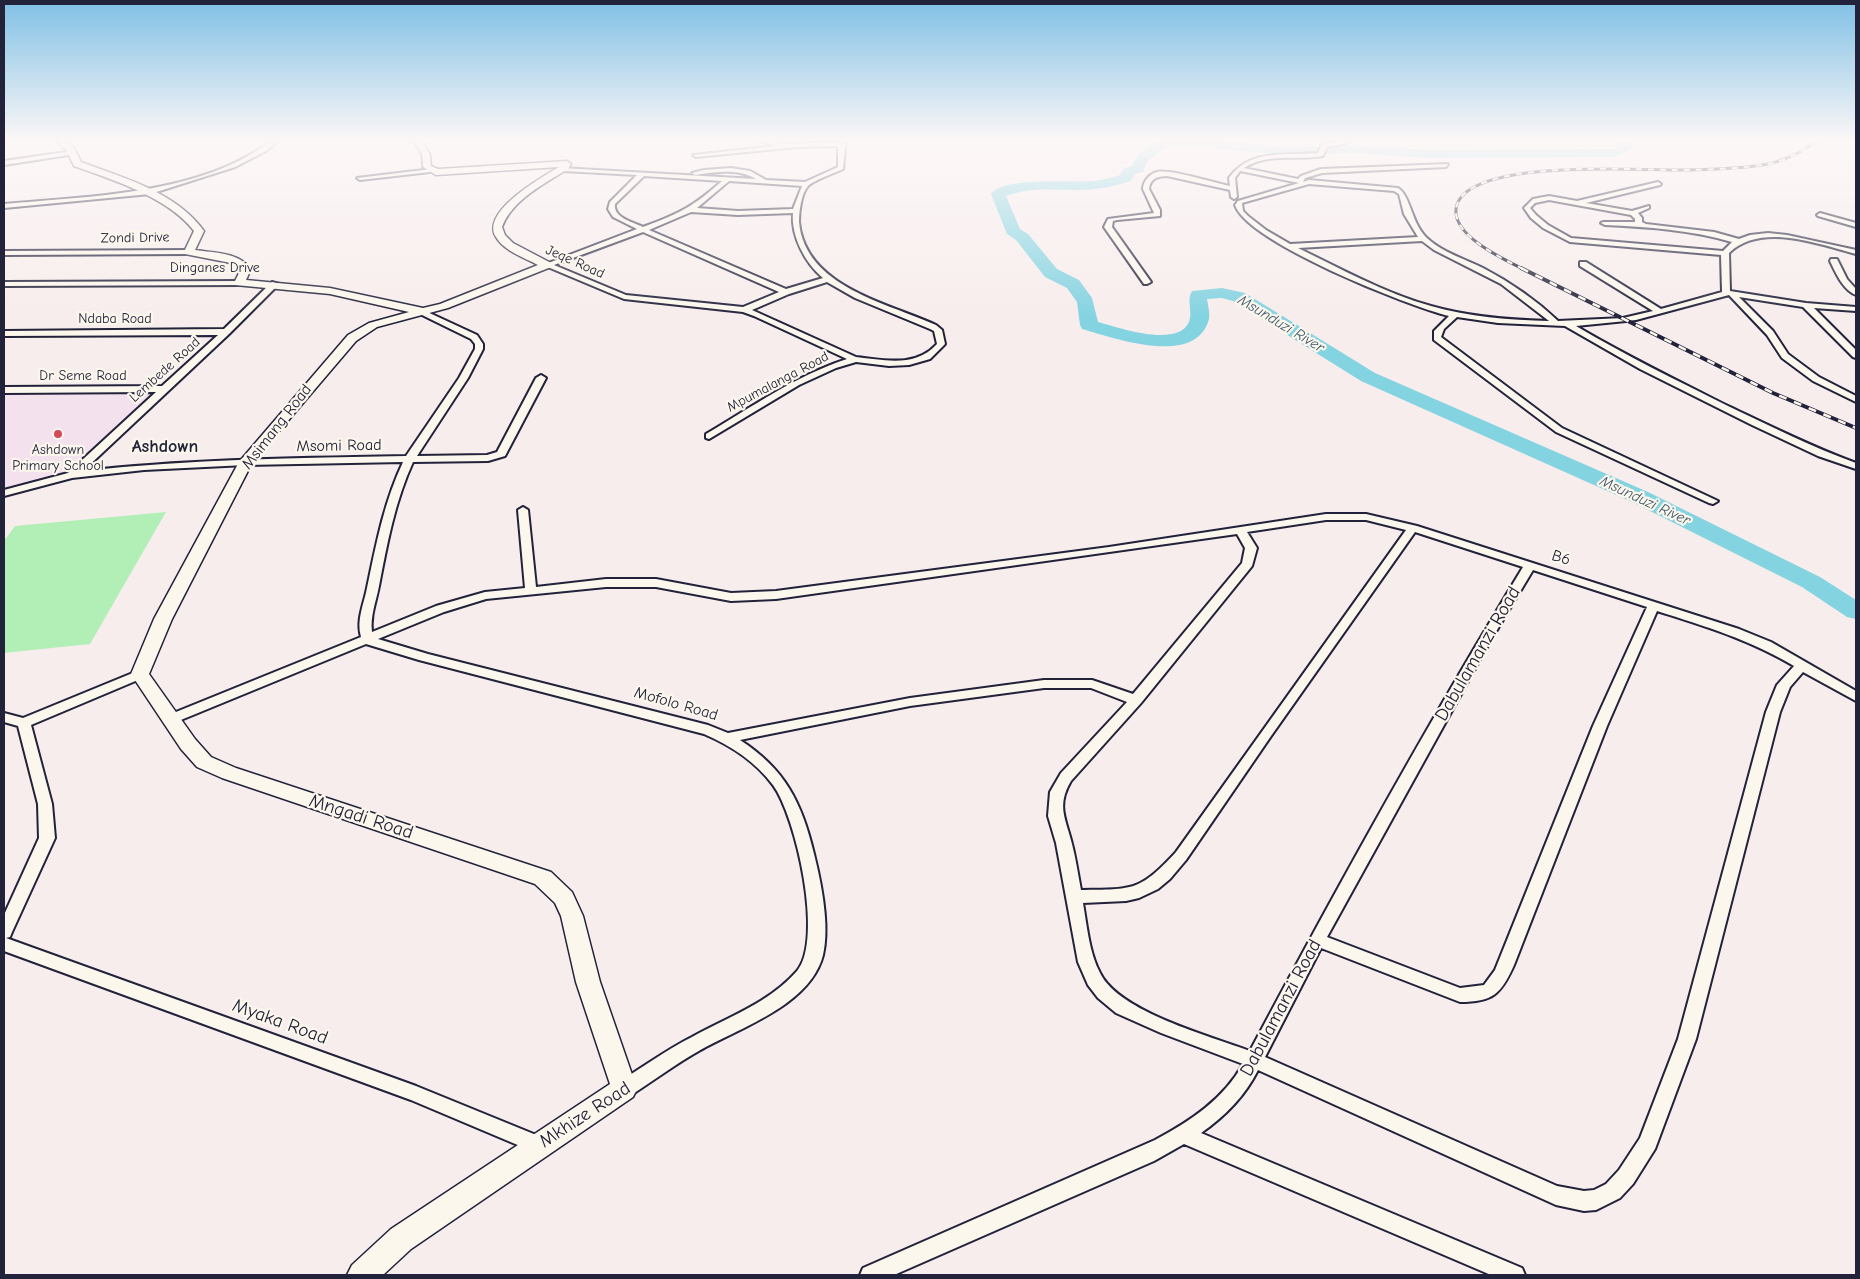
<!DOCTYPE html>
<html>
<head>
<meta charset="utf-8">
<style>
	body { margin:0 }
	#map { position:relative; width:1860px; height:1279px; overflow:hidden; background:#f8eded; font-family:"Comic Neue",sans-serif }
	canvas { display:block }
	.frame { position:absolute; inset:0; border:5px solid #22223b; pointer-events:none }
</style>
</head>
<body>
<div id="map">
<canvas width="1860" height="1279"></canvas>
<div class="frame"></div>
</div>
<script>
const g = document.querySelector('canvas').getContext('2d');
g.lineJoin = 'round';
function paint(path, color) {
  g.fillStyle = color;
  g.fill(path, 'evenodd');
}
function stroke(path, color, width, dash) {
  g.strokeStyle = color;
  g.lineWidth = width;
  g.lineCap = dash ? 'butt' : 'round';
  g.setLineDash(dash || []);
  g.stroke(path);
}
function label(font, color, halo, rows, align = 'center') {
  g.font = font + ' "Comic Neue",sans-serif';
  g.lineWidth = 4.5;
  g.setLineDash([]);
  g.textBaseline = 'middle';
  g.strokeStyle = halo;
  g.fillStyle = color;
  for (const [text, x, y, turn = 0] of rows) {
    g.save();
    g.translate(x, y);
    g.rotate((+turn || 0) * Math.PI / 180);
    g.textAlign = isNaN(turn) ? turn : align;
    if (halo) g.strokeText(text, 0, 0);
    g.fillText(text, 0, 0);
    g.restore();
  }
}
paint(new Path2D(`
	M155,393L69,473L4,489V394Z`), '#f4e1ee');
paint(new Path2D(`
	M166,512L90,644L4,653V541L15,526Z`), '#b1efb6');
paint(new Path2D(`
	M1168,139H1206L1284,147L1355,145L1428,150L1613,149L1618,147L1617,139H1630L1632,149L1615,157L1428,158L1355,153L1284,155L1202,147H1170L1164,148L1147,162L1143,172L1135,174L1131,181C1113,187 1096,190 1077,190C1053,190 1029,187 1006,196L1020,229L1028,234L1057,269L1079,280L1092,298L1098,322C1120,328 1177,348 1189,322C1193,312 1186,300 1192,291L1222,288L1245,293L1375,373L1648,492L1820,577L1856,600V619L1847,617L1802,587L1632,502L1361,381L1233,301L1222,298L1207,299C1208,305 1210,313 1209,319C1196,368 1114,338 1082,329L1080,325L1077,302L1067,288L1045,277L1016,240L1007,234L991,194C1004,176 1072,183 1093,181C1103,180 1111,178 1120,175L1124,168L1132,166C1137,151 1154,142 1168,139Z`), '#84d3e1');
const street = new Path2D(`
	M4,139H8L4,142Z
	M273,139H280L266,151L235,167L150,194L4,208V204C89,196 204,195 273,139Z
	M755,139H766L783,144L839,142L840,139H846L843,169C835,173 814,180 808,186C801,194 799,212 799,222C805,287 888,303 936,325L942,330L945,344L930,359L909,365L889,366L856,362L836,368L799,385L709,439L706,438V434C752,407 795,376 847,359L754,316L743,312L624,299L543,265L637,229L613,217L608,209L610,202L637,175L563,171L561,168L756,179C737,168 716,172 695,175L692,173L704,170L731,168L750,171L766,180L805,182L838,167V146L797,147L696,157L693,155L776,146ZM644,176L722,181C694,206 679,214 643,227C633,222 613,218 615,204ZM729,181L802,186L793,209L738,211L697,208ZM691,212L738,215L793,213C791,236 805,263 823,278L786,289L649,230ZM643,232L779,292L743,307L626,295L554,265ZM827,282L855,298L930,329L934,331L937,344C915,368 885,360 856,357L752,310L789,294Z
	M1344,139H1350L1347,143L1327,147L1323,156C1297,161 1268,152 1244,168L1298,179L1301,176L1321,169L1448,164L1446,167L1322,173L1305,178L1303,182L1309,180L1398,188C1411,196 1411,224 1428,239C1444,253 1465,259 1483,268C1510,282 1536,300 1558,321L1623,318L1653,311L1580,266V262H1586L1661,309L1722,292L1721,255L1570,242L1543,228L1531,218L1524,208L1533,199L1549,196L1577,201L1658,182L1661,184L1660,185L1586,203L1632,211L1649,206V208L1638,213L1642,218V222L1646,224L1714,232L1739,239L1750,235L1768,233L1787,235L1856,250V254C1818,244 1761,222 1729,253L1730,291L1806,303L1856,307V311L1814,308L1856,350V358L1853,357L1803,307L1739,297L1773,331L1788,354L1819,377L1856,396V402L1813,381L1782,358L1767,335L1729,295L1636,320L1576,326C1625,355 1676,380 1728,406C1770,426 1812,447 1856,463V469L1818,456L1752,425L1640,369L1565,326L1498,323L1457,317L1444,329L1441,337L1562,428L1718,501L1713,504L1709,503L1556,432L1434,340V331L1449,316C1408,306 1247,242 1235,205L1238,201L1299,183L1240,171L1235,178L1237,197L1234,199L1231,197L1230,190L1167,176C1157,176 1150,179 1149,189L1160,210V216L1117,220L1113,221L1112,227L1151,282L1147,284H1144L1104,227L1108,219L1154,213L1143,189C1143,182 1149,174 1157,172C1171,169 1214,183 1230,186L1229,178C1250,148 1286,156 1318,153L1322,145ZM1309,184L1394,191L1399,194L1404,214L1418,237L1290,244L1266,230L1248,216L1243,211L1242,203ZM1549,200L1631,215L1635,219V222H1603L1601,223L1605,225C1647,227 1692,230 1732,242L1723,251L1571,238L1548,225L1536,215L1530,208L1535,203ZM1422,241L1434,250L1501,284L1549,321C1509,320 1469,317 1431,306C1385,293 1341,269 1298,248Z
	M73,151L75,154L4,165V161Z
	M432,169L430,172L360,180L357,178Z
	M1820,213L1856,223V227L1818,216L1817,215Z
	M192,250L193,252L189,254L4,255V251Z
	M1831,259H1837L1847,279L1856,289V295C1843,290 1836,273 1830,261Z
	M239,281L243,283L242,285L4,286V282Z
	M272,282L279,284L229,334L83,471C190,459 298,458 406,456L459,378L475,349V344L471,339L420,314V310H423L477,335L483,344V349L468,378L417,456L487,455L497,452L536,378L541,375L546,378L505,456L488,461L413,462C395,501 387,544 379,586C376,602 370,616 372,632L436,606L485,592L525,588L518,510L523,507L528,510L536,587L606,579H656L731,593L776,591L1109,547L1326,514H1366L1417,526L1739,629L1771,642L1856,691V701L1803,672L1790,687L1780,712L1696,1039L1655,1149L1633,1184L1620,1198L1596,1210L1584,1211L1556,1205L1258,1070C1245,1096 1224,1117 1201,1133L1522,1268L1525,1275H1491L1184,1144L1154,1161L894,1275H860L863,1268L1155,1140C1189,1122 1224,1099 1243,1064L1161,1033L1116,1013L1098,998L1088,985L1078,962L1056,843L1048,816L1050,792L1061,773L1127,702L1091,688H1044L910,706L740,740C785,769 802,803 814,854C821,882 830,926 823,955C810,1006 738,1028 697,1052C674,1065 653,1081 631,1095L624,1097L617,1095L615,1089L617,1083C642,1068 666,1050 692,1037C728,1017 769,1003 797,971C824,940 796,816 773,785C756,762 730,745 704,734L419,660L366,644L176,722H166L164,719L166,716L361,637C356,620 364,604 367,588C376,545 384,502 403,462L246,465L144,470L72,478L4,496V490L68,473L156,392L4,393V387L162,386L218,335L4,336V331L224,329ZM1326,520H1366L1406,530L1176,852C1139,892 1133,889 1081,890C1078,875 1076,859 1072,844C1066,819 1056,806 1071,781L1141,703L1252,566L1257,548L1247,532ZM1415,532L1523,567C1427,725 1337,887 1250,1051C1210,1036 1119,1012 1100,973C1089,952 1087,926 1083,903L1126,901L1139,898L1158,889L1170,879L1186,860L1271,736ZM1237,534L1245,548L1242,563L1133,694L1092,680H1044L910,698L728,733L708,725L428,654L378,639L444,612L486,599L606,587H656L731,601L776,599ZM1533,570L1647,607L1593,726L1495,970L1484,985L1460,988L1327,937L1491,640ZM1657,611C1707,627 1748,639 1794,666L1777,685L1766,712L1678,1039L1640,1138L1619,1170L1606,1184L1594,1190L1584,1191L1557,1186L1265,1057L1321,948L1460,1002C1493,1002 1501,994 1514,965L1607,726Z
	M140,670L145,671L146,674L145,677L31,725L52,804L55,838L12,932L10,937L6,938L416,1086L546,1139L549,1145L546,1151L539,1154L411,1100L4,951V915L39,838L38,804L18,726L4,722V713L23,718Z`);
const secondary = new Path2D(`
	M55,139H64L74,148L81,162C124,178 176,192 204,231L195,250C215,253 238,252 251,269L246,280L330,288L423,308L440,304L538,265C525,258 504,251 496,237C480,212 542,177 559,167L436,175L423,167L422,155L413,139H421L430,155L431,166L438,169L567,161L571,164L568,169C544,184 512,200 502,227L505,235L513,243L551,263V267L448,308L377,327L356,341L252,463L172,619L149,674L195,739L211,757L236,768L551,872L572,892L583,916L600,982L637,1089L633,1097L411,1249L383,1275H347L352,1265L391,1229L610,1084L576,982L561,916L555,903L535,884L222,778L197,767L181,749L131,674L154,619L239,462L348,335L369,323L409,312L330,294L235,285L234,283L241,269L236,264L185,254L184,252L194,231C168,197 113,180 74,166L67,151Z`);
stroke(street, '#22223b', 4);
stroke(secondary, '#22223b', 3);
paint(street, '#fbf7ec');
paint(secondary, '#fbf7ec');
const railFar1 = new Path2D(`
	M1523,269C1503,259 1453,236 1456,209C1462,158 1636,170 1674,170C1703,170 1733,169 1762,165C1784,162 1802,152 1820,139`);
const rail = new Path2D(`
	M1521,268L1773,393L1856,428`);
stroke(railFar1, '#22223b', 3);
stroke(rail, '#22223b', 4);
stroke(railFar1, '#fbf7ec', 2, [6]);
stroke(rail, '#fbf7ec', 2.5, [8]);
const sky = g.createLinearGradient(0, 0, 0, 318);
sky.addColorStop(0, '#80c0e5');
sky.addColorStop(0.44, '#fcf7f7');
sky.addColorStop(1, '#fcf7f700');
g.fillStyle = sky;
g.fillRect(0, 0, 1860, 318);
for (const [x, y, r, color] of [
	[58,434,5,"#d1495b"]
]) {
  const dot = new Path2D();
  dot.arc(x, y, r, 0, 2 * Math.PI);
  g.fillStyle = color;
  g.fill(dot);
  stroke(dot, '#fbf7ec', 2);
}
label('14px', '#22223b', '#fbf7ec', [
	["Zondi Drive",135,238,-1],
	["Jeqe Road",575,262,24],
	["Dinganes Drive",215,268],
	["Ndaba Road",115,319],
	["Lembede Road",165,370,-42],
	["Dr Seme Road",83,376],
	["Mpumalanga Road",778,382,-28]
]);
label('14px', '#22223b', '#fbf7ec', [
	["Ashdown",58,450],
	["Primary School",58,466]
]);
label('italic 15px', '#3f576d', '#fbf7ec', [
	["Msunduzi River",1281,324,31],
	["Msunduzi River",1645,501,25]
]);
label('16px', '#22223b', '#fbf7ec', [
	["Msimang Road",277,427,-52],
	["Msomi Road",339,446,-1],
	["B6",1561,558,18],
	["Mofolo Road",676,704,16]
]);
label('bold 18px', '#22223b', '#fbf7ec', [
	["Ashdown",165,447]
]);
label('19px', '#22223b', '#fbf7ec', [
	["Dabulamanzi Road",1478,654,-60],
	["Mngadi Road",361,817,18],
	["Dabulamanzi Road",1281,1008,-62],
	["Myaka Road",280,1022,20],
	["Mkhize Road",585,1115,-33]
]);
</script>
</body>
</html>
